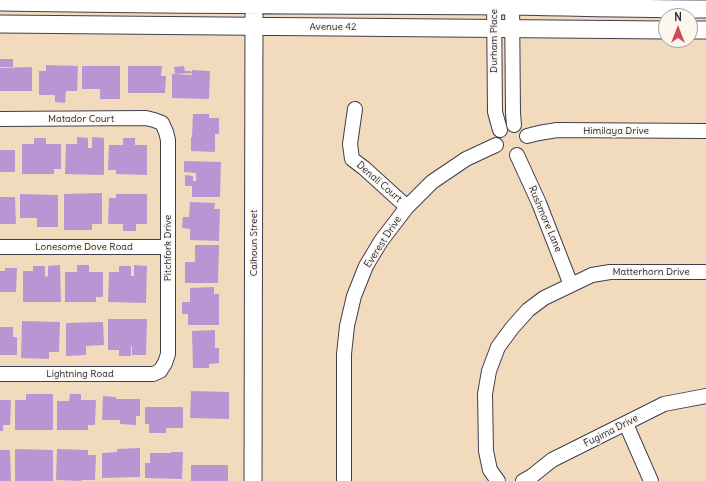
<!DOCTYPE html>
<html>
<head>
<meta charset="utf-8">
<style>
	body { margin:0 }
	#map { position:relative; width:706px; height:481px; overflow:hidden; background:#f2dbbd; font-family:Delius,sans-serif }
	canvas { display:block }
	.north { position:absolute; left:658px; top:8px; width:40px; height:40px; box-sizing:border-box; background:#fbf7ec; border:1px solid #a4a2a5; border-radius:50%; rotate:0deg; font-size:11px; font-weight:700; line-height:16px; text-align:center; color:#22223b }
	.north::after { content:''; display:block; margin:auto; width:14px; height:18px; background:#d1495b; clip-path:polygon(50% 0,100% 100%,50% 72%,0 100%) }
</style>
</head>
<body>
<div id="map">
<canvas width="706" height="481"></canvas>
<div class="north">N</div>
</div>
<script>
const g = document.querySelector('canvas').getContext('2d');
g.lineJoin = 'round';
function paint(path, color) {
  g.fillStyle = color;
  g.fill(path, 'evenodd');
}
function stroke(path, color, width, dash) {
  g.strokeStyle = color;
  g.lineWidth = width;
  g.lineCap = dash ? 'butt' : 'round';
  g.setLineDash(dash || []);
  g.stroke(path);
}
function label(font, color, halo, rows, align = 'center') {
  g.font = font + ' Delius,sans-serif';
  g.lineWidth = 3.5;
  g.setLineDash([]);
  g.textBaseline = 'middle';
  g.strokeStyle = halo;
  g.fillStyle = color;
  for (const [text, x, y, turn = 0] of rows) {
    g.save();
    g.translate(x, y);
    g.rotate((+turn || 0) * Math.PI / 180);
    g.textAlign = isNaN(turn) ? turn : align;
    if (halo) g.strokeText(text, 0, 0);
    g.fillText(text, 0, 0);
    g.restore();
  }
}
paint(new Path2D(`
	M0,59H13V67H0Z
	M46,65L78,66L77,91H66L65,103L55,102V95H39V71H46Z
	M82,66H120V99H100V89H82Z
	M128,66H162L161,76H166L165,93H128Z
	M184,66L185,71H191L192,73L175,74L174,67Z
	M32,67V91H0V68Z
	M192,70L210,71L209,99L172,98V74L192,75Z
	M193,114H209V118H219V134H215V152L191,151V137H192Z
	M77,137L88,138V148H92V137L104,138V175L65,174L66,144H77Z
	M34,138H46V144H61V169H54V174H22V144H34Z
	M123,138H135V145H147V175L116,174V170H108L109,145H123Z
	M0,150H15V172H0Z
	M184,161L221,162L220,197H192V186H185V175L193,176V181H196V173L184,172Z
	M102,193V224H92V230H64V194Z
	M20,194L58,195V227H37V218H20Z
	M116,194H147V224H136V231H123V224H108L109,198H116Z
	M0,197H15L16,224H0Z
	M190,202L215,203L214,209H220L219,241L190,240V229L182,228L183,217H189Z
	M195,245H219L218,283H185V262H195Z
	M60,265L61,302H23V271H33V266H45V277L48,276V266Z
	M77,265H89V272H103V297H96V302H65V272H77Z
	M134,265L147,266L146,303L108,302L109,272H119V266H131V276H134Z
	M5,268H17L16,292H0V271H5Z
	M214,287V294H219V325H188V314H182V302H190V288Z
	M108,319H147L146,355H132V346H131V356H119V350H108Z
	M22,321L60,322L59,352H49V359L21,358Z
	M103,322L104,345L86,346V355L66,356V323Z
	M0,327H13V337H17V355H0Z
	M215,330V348H219V363L209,364V368H193L192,331Z
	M191,391L229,392V419L190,418Z
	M26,394H53V430H15V400H26Z
	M70,394H81V400H96L95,425H88V430H57V401H69Z
	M103,396L116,397V399H140V416H136V425L120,424V420H102Z
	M0,400H11L10,425H3V431H0Z
	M145,407H183V428H166V433H149V424H145Z
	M140,448V477L102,478V453L117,452V449Z
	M15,449L53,450V481H15Z
	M57,449L88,450V455H96L95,480H81V481L56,480Z
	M0,450H10L11,481H0Z
	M171,452H183L182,479L145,478V463H150V453H171Z
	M191,465H228V481H191Z`), '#b896d3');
const minor = new Path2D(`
	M494,0L495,112L500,130
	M512,0L513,113L514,125
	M355,109L350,144L352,159L364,168L407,207
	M0,119L146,118L154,120L162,123L166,132L168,140V354L165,363L160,371L153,374H0
	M527,136L539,133L557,130L706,131
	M517,155L539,203L571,285
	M0,247H168
	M626,424L651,481
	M344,481V354L347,326L354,296L366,266L381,241L407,207L432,182L466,159L496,145
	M498,481L490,470L486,451L485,394L489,371L498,347L512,328L528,310L544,298L592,275L610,272H706
	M523,481L532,476L552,460L664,404L706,396`);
const tertiary = new Path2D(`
	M0,2C170,5 341,5 511,6C576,7 641,9 706,9
	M0,24L666,30
	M690,30H706
	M253,481L254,15`);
stroke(minor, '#413e4e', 16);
stroke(tertiary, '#413e4e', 19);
stroke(minor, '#fff', 14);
stroke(tertiary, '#fff', 17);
label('10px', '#22223b', '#fbf7ec', [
	["Avenue 42",333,27],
	["Durham Place",494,41,-90],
	["Matador Court",81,119],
	["Himilaya Drive",616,131],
	["Denali Court",379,182,41],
	["Rushmore Lane",545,219,67],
	["Everest Drive",383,242,-57],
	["Calhoun Street",254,243,-90],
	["Lonesome Dove Road",84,247],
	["Pitchfork Drive",168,248,-90],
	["Matterhorn Drive",651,272],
	["Lightning Road",80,374],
	["Fugima Drive",611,431,-27]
]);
</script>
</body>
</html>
